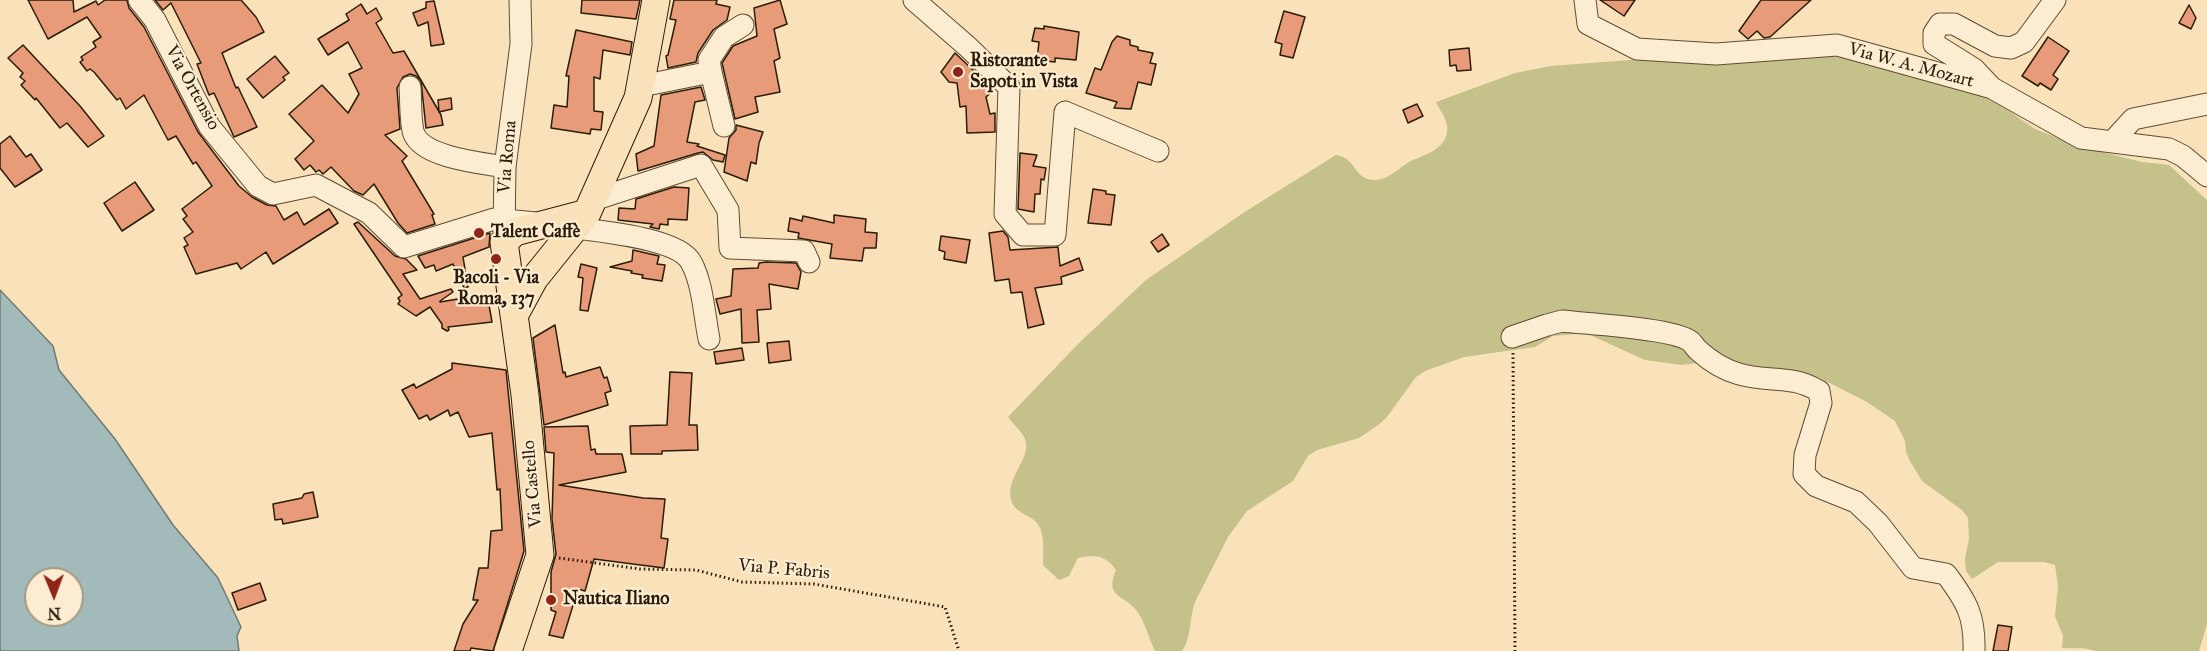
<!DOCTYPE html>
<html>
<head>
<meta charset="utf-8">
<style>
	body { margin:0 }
	#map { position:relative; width:2207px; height:651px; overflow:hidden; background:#f9e1ba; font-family:"IM FELL Great Primer",serif }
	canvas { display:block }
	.north { position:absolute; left:24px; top:567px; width:60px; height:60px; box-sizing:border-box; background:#fbecd2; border:2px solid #a79982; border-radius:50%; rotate:179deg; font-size:16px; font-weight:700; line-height:24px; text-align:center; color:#2a1c09 }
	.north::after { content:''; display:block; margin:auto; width:21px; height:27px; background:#8f2418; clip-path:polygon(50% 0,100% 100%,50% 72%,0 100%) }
</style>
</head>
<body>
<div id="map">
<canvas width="2207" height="651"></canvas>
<div class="north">N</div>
</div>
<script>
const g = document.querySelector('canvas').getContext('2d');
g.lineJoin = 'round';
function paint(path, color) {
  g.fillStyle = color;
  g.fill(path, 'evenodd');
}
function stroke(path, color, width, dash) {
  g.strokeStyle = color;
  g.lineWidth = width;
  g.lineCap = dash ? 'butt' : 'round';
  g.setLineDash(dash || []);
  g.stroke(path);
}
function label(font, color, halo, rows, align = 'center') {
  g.font = font + ' "IM FELL Great Primer",serif';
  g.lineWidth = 4.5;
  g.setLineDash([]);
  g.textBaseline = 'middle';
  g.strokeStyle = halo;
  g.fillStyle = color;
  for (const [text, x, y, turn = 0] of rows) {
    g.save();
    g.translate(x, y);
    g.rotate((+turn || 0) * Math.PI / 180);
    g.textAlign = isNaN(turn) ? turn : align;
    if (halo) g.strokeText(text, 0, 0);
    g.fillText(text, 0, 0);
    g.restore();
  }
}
paint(new Path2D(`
	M1817,55L1846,57L1975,92L2006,109L2035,129L2081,147L2142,162L2169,165L2207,200V624L2199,651H2096C2084,647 2074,649 2062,648L2063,636L2055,616L2058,586L2055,565L2044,562H1998L1972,579L1966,571L1965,559L1969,539L1968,518L1962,510L1922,481L1910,461L1906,452L1905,441L1895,421L1867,402L1818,377L1762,368L1727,360L1681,365L1645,360L1588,334H1576L1553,336L1535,347L1464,357L1425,371L1416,377L1386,418L1378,425L1359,438L1317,450L1308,456L1293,481L1247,511L1228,537L1195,602C1189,618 1192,637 1182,651H1155C1149,639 1145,622 1137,611C1124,594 1104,598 1116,570C1106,555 1094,554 1078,558L1069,576L1059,580L1043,565C1043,553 1045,534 1038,524C1032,515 1015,514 1011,500C1005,475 1036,456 1023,435C1019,429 1012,423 1008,417L1079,343L1146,280L1243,213L1336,155C1355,158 1353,174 1368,179C1384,184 1396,170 1409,162C1423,155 1445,150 1447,132C1449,121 1440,111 1436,102L1515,73L1551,66L1643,59Z`), '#c4c18b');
const water = new Path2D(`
	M0,290L53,346L59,370L115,439L173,525L218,578L241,627L237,636L239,651H0ZM36,579H72V615H36Z`);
paint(water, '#a2bbba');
stroke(water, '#727b73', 1.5);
const building = new Path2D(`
	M28,0H73L74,12L96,1L98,5L105,0H127L129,8L144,27L198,132L239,186L252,197L267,205L276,206L284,220L297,212L304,225L329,209L338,223L273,264L266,252L241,269L237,263L196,274L184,247L188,245L184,238L193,232L183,219L187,216L182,209L212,186L196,162L193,164L176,136L168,140L144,95L126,109L120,98L117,100L94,72L90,69L87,71L80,62L83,60L81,57L96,47L93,42L101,37L87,17L48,39Z
	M155,0H241L256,17L264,32L222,53L236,88L238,87L257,127L234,137L214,93L209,95L197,64L201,63L171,3L163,10Z
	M582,0H640L636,19L581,13Z
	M674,0H717L716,4L730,7L727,20L713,30L698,53L696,62L668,68L666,56L668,55L676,20L670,19Z
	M780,0L787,24L774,29L780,58L774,61L780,92L755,97L758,112L735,119L722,63L733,46L757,36L754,8Z
	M1600,0H1635L1624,16Z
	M1761,0H1811L1770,37L1764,38L1757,31L1748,39L1739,31Z
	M434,1L444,44L431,46L428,22L418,26L413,13L426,8V2Z
	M361,4L367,14L376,8L382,19L376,23L393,53L404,51L441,115L443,125L426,128L421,81L416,76L410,74L403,77L397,88L400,129L385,135L407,156L402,161L434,214L432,215L435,224L407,233L398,223L374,184L363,195L354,191L331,167L323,174L319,170L316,172L310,165L304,170L295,159L314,141L289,114L322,85L348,113L359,94L349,74L362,68L348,42L328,55L318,39L349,20L346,14Z
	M2189,5L2196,18L2191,29L2179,23Z
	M1284,11L1305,17L1293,58L1280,55L1282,44L1275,42Z
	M1044,26L1079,32L1076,60L1055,58V62L1037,60L1039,42L1032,41L1035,28L1044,29Z
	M576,30L632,42L630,55L603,50L600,79L594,77V111L603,112L601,130L591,129L590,134L551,128L554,105L567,107L569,76H566Z
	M1117,36L1130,40V45L1138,47V50L1153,53L1150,63L1156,64L1151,85L1138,82L1131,109L1114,108L1117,102L1086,93L1095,68L1101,70L1112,42Z
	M2048,37L2069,51L2053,75L2058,79L2051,90L2040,83L2038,86L2022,76Z
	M23,45L80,106L104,136L88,147L67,123L60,128L36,98L35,100L21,85L25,81L20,77L23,73L8,58Z
	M1469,48L1471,70L1457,71L1456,65L1450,66L1449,50Z
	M955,53L994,90L986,97L990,114L995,113V132L967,133L966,106L960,107L957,83L949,82L941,72Z
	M275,56L289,73L283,77L285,80L263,98L247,79Z
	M701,87L705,100L695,102L687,142L699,144L697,146L725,155L723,162L713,160L703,152L698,153L638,171L636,154L654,146L661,95Z
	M451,98L452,109L439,112L438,100Z
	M1417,104L1423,116L1408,123L1403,110Z
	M736,125L763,132L759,143L756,164L751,162L747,181L724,172L729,138L736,130Z
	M10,136L26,157L31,154L42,170L15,187L0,168V144Z
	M1020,153L1037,155L1033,166L1046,168L1044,180L1041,179L1040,194H1035L1034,212L1018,209Z
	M135,182L154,210L122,231L104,203Z
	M674,187L689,188L687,220L668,219V225L660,224L659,229L650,227L653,224L618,220L619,208L635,209L636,199Z
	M1093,189L1106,191V194L1115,195L1111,225L1088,223Z
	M834,215L866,219L865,232L877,233L876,248H864L862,261L830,258L832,244L798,238L799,233L788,231L790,218L802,221L803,216L834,223Z
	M358,222L395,256L406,259L417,270L403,274L420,299L451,289L453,292L440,301V302L487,294L492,322L448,327L449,330L447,331L442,328V324L430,307L416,316L398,304L400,301L398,298L402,295L354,224Z
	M1003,231L1008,237L1010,250L1058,247L1060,266L1079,258L1083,270L1061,277L1062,284L1035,288L1044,324L1028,328L1022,292L1011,293L1009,279L995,281L989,233Z
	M490,233L489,247L463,257L468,287L464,288L453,264L436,271L434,265L425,268L418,256Z
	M1162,234L1169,245L1158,252L1151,242Z
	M941,236L970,240L966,263L944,259L945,252L939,250Z
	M633,250L659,256L657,264L665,265L662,281L642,278L643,275L631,273L632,271L610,267L632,261Z
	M766,262L796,263L801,272L798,289L769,284L771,309L757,310L759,342L742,343L741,309L720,314L716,299L731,296L733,269L758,268L759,263Z
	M581,264L597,268L588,311L580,310L583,278L578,277Z
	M555,325L563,373L565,372L566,377L600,367L604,378L607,377L611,391L605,393L608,405L544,425L533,338Z
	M789,341L791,360L769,363L767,343Z
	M742,348L744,360L716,364L714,352Z
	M452,363L506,370L524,551L493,651L471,648L470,651H454L463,624L478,600H473L479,568H488L491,531L502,530L500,489L497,490L492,433L469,437L458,412L450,416L448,410L430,420L427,415L419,419L402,390L414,384L416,388L452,369Z
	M670,372L692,373L689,425H697L698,450L662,451V454H631L630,426L667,425Z
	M588,426L591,450L595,449L596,454H622L626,472L559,485L643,498L665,499L661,538L668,539L664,568L594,559L585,591L578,589L563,638L549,635L556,612L551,610V572L556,554L552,519L554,453L546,452L544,427Z
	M313,492L318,517L283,524L282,519L275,520L273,504L302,498L304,494Z
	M260,583L266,600L238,610L232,593Z
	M1998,625L2012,627L2008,651H1993Z`);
paint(building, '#e79b78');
stroke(building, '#2a1c09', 1.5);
const minor = new Path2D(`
	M139,0L155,20L209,126L258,186L273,194L316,185L369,213L404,247L494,219L536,223
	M914,0L968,47L1009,87L1005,214L1023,235H1055L1065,112L1158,151
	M1585,0L1588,24L1637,49L1716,54L1837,45L1992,88L2081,138L2169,149L2183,156L2207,176
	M711,72L709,60L724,37L743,25
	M641,86L711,72L724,126
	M410,87C411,99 410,124 414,134C424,158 483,163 505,167
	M1992,88L1974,69L1934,44V33L1940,24H1954L1995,46L2011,48L2024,42L2055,0
	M2112,142L2133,119L2207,104
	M593,200L701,165L728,210L730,248L804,251L809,262
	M576,228C602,232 678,238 691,262C703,284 704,314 709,339
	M504,235L505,167L521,44L520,0
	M1512,337L1547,325L1562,321C1588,324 1672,328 1690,341C1693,343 1695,348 1699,351C1710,361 1725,370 1739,374C1769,383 1790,374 1819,391L1821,403L1805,455L1804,474L1816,486L1856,502L1878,523L1913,568L1946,574C1967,602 1975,616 1974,651`);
const major = new Path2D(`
	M515,314L534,279L587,213L638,98L656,0
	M508,651L540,555L525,395L504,242L515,232L587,213`);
stroke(minor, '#5e4d35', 23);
stroke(major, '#2a1c09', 29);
stroke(new Path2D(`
	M1513,353L1515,651
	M559,558L640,569L696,570L742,582L814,584L945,607L959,651`), '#2a1c09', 3, [1.5, 3]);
stroke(minor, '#fbecd2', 21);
stroke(major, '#f9e1ba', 27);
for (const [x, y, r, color] of [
	[958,72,6,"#8f2418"],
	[479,233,6,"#8f2418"],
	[496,259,6,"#8f2418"],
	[551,600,6,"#8f2418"]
]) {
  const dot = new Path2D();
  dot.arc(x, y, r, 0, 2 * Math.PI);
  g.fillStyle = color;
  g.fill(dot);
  stroke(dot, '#fbecd2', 2);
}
label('bold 18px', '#2a1c09', '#fbecd2', [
	["Ristorante",970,62],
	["Sapoti in Vista",970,83],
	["Talent Caffè",491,233],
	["Bacoli - Via",496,279,"center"],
	["Roma, 137",496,300,"center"],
	["Nautica Iliano",563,600]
], 'left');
label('18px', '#2a1c09', '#fbecd2', [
	["Via W. A. Mozart",1911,66,15],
	["Via Ortensio",192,88,61],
	["Via Roma",508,157,-85],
	["Via Castello",533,484,-95],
	["Via P. Fabris",784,570,5]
]);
</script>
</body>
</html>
